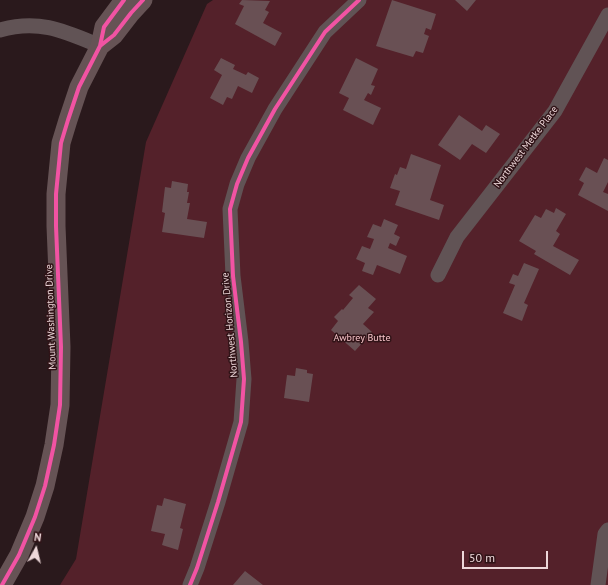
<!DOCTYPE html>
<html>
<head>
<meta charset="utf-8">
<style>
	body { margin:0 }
	#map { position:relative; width:608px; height:585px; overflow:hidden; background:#2a191c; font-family:"PT Sans",sans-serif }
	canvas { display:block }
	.north { position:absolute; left:16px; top:529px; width:40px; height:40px; -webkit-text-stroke:3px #301317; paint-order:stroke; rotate:8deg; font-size:11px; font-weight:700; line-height:16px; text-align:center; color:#edd7d9 }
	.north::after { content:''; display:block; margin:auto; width:14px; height:18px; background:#edd7d9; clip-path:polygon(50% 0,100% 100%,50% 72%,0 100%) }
	.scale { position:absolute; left:462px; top:551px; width:86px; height:18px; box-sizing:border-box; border:2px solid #edd7d9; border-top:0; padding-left:5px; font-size:12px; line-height:14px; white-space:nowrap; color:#edd7d9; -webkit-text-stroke:3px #301317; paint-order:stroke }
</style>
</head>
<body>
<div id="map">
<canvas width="608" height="585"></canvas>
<div class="north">N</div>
<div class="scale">50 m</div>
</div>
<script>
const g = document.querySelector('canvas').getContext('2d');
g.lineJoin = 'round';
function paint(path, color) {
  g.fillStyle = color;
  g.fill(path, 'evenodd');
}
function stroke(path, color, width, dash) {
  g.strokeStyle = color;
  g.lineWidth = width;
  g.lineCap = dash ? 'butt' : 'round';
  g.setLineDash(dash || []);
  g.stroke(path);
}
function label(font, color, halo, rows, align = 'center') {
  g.font = font + ' "PT Sans",sans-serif';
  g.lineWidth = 3;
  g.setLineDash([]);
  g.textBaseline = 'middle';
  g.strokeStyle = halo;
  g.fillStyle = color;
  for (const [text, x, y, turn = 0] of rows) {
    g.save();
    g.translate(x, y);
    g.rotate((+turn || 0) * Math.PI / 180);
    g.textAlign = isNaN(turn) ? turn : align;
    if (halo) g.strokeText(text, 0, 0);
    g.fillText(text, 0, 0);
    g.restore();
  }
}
paint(new Path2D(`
	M213,0H608V585H60L76,559L146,142L207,4Z`), '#54212a');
paint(new Path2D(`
	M242,0L270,1L265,10L269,12L263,23L282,33L275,46L235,24L244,6L239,4Z
	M392,0L436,14L431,30L426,28L424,34L429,36L423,53L416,51L413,57L376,46Z
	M455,0H476L467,11Z
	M221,58L235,65L233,69L246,75L248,72L259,78L252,93L238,86L232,99L227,97L223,105L210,98L222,75L214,70Z
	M356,58L378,69L371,85L375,86L371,95L368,93L364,100L381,108L373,125L343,110L349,98L339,93Z
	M459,115L482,131L486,125L500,134L486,153L472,144L460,160L438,145Z
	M411,154L441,165L430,200L444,205L439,220L395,205L400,191L390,188L395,174L397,175L400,167L406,169Z
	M604,158L608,160V182L603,192L608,194V211L578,195L584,183L579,180L586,167L597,173Z
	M172,181L188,184L187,192H189L187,203H190L187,219L207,222L204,238L162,232L165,213L162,212L165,187L171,188Z
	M556,208L566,214L556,231L560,234L553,246L579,260L570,275L534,254L536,251L519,241L535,215L541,218L546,209L554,213Z
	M384,219L398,225L394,234L400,237L396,246L390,243L388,248L407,256L400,274L377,265L373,275L362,271L365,263L356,259L362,246L370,249L374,239L367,237L373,224L381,227Z
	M524,263L539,269L524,303L528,305L522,321L503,313L515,285L509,283L513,274L518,276Z
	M359,285L376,299L368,308L374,312L363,324L372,332L355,351L331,330L338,321L334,317L342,309L343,310L353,298L349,295Z
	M296,368L307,370V373L313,374L309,402L284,398L287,375L295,376Z
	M164,498L186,504L180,528L183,529L178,550L162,545L165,534L151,531L157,505L162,506Z
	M245,571L263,585H233Z`), '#695054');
stroke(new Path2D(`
	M0,30C39,19 64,31 100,46
	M438,275L457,237L555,111L608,15
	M190,585L197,568L218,502L241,422L244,379L241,342L233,276L230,209L237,184L248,158L275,109L325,32L359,0
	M598,585L605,534L608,530`), '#615355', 15);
stroke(new Path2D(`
	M100,46L114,35L131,13L143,0
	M2,585L19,555L35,517L45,486L54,445L60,405L61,347L56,226V194L61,143L68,120L79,87L100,46L104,27L124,0`), '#665355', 19);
stroke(new Path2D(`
	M100,46L114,35L131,13L143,0
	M2,585L19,555L35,517L45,486L54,445L60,405L61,347L56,226V194L61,143L68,120L79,87L100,46L104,27L124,0
	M190,585L197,568L218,502L241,422L244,379L241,342L233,276L230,209L237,184L248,158L275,109L325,32L359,0`), '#f153a3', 4);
label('10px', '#edd7d9', '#301317', [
	["Northwest Metke Place",526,147,-53],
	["Mount Washington Drive",51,317,-92],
	["Northwest Horizon Drive",230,325,-95]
]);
label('10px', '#f6c3c8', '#301317', [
	["Awbrey Butte",362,338]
]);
</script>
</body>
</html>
